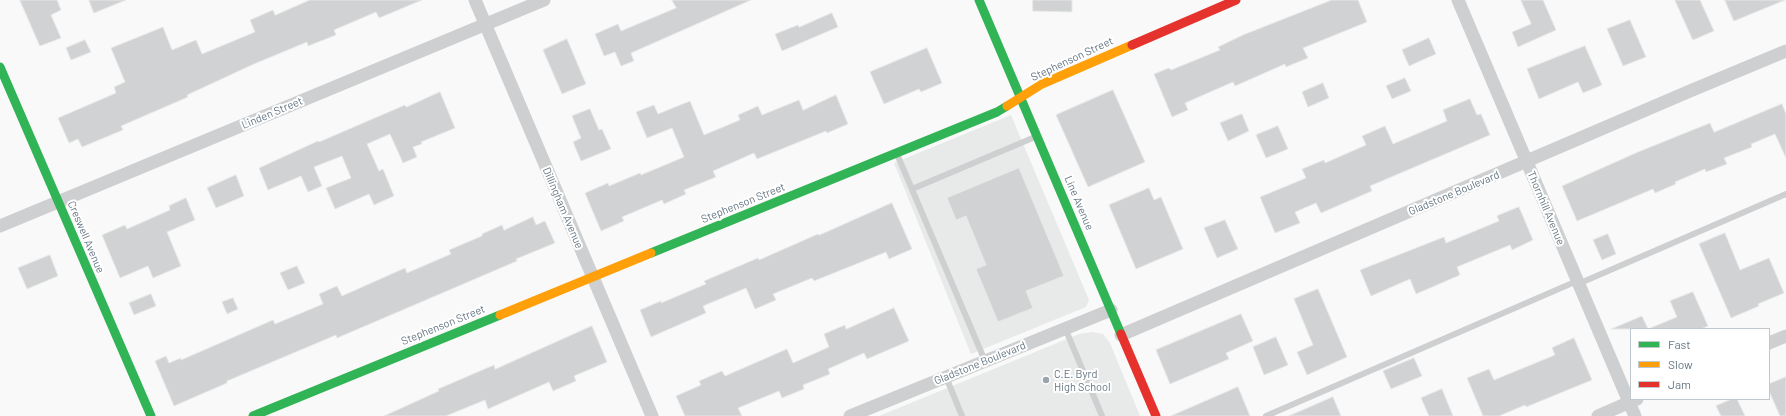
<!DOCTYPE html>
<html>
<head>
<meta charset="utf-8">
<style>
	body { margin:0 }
	#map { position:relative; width:1786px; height:416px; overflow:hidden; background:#f9f9f9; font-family:Barlow,sans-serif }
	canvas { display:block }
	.legend { position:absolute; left:1630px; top:328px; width:140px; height:72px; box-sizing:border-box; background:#fff; border:1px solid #c1c8cd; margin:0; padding:5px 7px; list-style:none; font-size:12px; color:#657683 }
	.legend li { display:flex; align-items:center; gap:8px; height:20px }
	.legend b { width:20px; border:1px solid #c1c8cd }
</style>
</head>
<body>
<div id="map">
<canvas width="1786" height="416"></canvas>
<ul class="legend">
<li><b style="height:5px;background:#30b455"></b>Fast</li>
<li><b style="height:5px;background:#ff9f0a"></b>Slow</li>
<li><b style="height:5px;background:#e5322d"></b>Jam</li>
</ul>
</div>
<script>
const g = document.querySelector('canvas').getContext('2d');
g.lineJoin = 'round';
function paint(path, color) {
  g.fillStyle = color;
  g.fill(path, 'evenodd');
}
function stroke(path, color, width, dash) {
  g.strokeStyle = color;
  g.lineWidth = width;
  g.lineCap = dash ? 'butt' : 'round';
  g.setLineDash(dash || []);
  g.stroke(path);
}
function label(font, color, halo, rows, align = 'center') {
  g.font = font + ' Barlow,sans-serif';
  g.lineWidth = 4;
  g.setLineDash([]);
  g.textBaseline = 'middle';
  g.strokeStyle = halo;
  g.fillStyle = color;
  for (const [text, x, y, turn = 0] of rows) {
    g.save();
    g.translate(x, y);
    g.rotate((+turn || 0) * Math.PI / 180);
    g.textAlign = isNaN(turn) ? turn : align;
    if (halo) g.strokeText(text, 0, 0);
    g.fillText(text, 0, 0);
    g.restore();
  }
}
paint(new Path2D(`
	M1011,115L1089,300L1086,307L971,354L894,163Z
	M1093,332L1103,334L1110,343L1140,416H879L1079,334Z`), '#e8e9e9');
const building = new Path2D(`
	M20,0H57L61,10L51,15L61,38L40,46Z
	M89,0H126L94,13Z
	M310,0H422L379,18L376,12L334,30L336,35L308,46L307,42L254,64L187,95L188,97L121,126L123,130L82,147L78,139L69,143L58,118L116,93L114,87L125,82L111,48L163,27L172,50L196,40L202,54L255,32L250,20L273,10L275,15Z
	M672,0H751L631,53L634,61L621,66L615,52L604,56L595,34L618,24L621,31L676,8Z
	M1033,0H1072V12L1033,11Z
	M1332,0H1358L1367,22L1303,48L1308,58L1286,67L1285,64L1235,86L1233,82L1185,103L1188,110L1172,117L1154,74L1169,68L1171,70L1220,50L1218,47L1243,35Z
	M1521,0H1543L1556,30L1518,47L1512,32L1531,24Z
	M1675,0H1700L1714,31L1693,40Z
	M1725,0H1785L1734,21Z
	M832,13L838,27L782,51L775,34L798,25L799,27Z
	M1630,20L1646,57L1623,66L1607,29Z
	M1429,38L1436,54L1409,66L1402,50Z
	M567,39L586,84L562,94L543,50Z
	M85,40L91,52L71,60L66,48Z
	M1585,46L1602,85L1583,93L1578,82L1539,99L1527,69Z
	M927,48L942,83L921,92L919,89L884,104L870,72Z
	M1405,78L1411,91L1392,99L1386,86Z
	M1323,83L1329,98L1308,107L1302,92Z
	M1113,90L1145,162L1088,187L1056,115Z
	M440,92L455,128L421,142L422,144L413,147L417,157L403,163L390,134L367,144L379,171L383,169L394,196L374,205L369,194L335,209L326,188L351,178L342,156L314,167L322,186L308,192L301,176L268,190L259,168L318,141L319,142L405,105L406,107Z
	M836,95L848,124L827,133L826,131L757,159L754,153L713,171L716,177L684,190L686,194L664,204L662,200L622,217L624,221L601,231L585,193L608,183L609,186L640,173L641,175L684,157L672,128L647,138L636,112L654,105L658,114L690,101L704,135L740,120L738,115L758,106L762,115L799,100L803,110Z
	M1470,99L1477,115L1481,114L1490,135L1370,186L1372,191L1321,213L1316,203L1295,212L1300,223L1275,233L1260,197L1306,178L1302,169L1324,160L1325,163L1366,145L1362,136L1385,126L1393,144L1447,121L1443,110Z
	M1782,104L1786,114V158L1775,134L1751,144L1752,147L1724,158L1727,164L1706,172L1705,169L1675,182L1676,184L1655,193L1653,189L1577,221L1562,186L1638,152L1710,123L1714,132Z
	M590,109L599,130L602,129L611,149L581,161L573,142L581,138L572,116Z
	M1242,114L1249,131L1228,141L1220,123Z
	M1278,126L1288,149L1266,158L1256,135Z
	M1019,168L1064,276L1026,291L1033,308L998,322L976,269L986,265L966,216L956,220L947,198Z
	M236,175L244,196L216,208L207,188Z
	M1149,188L1154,200L1161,197L1183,249L1136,269L1109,205Z
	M186,198L195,220L167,232L181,266L153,278L148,266L120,278L102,235L125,225L127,229L170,210L169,206Z
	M892,203L912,249L889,259L886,252L814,281L812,278L773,294L776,300L755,309L746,288L703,306L706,313L651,337L640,310L661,301V303L706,284L704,281L758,258L759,260L818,234L819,235Z
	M1519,207L1533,240L1512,250L1510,245L1457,267L1460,275L1416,294L1410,279L1371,296L1360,270L1444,237L1446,243L1499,221L1497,216Z
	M533,217L536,225L545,221L555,243L516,259L517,261L337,338L336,335L227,381V383L174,406L155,361L166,356L169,363L181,358V360L273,320L275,324L323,304L319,294L337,286L342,296L405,268L407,273L451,254L449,250L482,236V234L502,225L504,230Z
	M1225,220L1238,249L1217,258L1204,228Z
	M1725,233L1740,270L1769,258L1784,293L1758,304L1759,306L1731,318L1699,244Z
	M1608,234L1616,254L1602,260L1593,240Z
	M50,255L58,276L27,289L18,268Z
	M297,266L305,283L288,290L280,273Z
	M1318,289L1347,357L1307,375L1297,352L1313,345L1294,299Z
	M1693,292L1708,326L1701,329H1611L1642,316L1648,329L1677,317L1670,301Z
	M151,294L156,306L134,315L129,303Z
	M233,298L238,309L227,314L222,302Z
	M894,308L909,341L867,359L864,353L828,369L830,374L803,385L804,389L782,398L779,391L738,408L742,416H685L676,396L701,385L699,381L722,371L725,376L787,349L793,363L829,347L824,334L845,325L846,329Z
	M1241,314L1253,341L1226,353L1229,359L1170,384L1156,350Z
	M592,326L607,362L574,376L576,381L553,391L549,382L488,409L485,400L446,416H384L439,391L438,389L494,365L495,369Z
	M1276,337L1288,365L1264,375L1253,347Z
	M1574,338L1592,380L1526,407L1525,405L1499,416H1483L1467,378L1489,369L1494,380L1555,355L1552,348Z
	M1414,358L1422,376L1391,389L1383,371Z
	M1786,377V416H1780L1769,391V384Z
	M1238,387L1250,416H1171Z
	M1442,389L1453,416H1429L1421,398Z
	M1333,397L1341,416H1289Z
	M1732,399H1737L1745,416H1721L1716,406Z`);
paint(building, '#d0d2d3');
stroke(building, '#e8e8e8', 1);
stroke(new Path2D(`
	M897,154L985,361
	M912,189L1035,137
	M1578,284L1786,194
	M1065,328L1102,416
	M946,377L962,416
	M1266,416L1577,281`), '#cecfd0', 6);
stroke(new Path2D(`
	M475,0L652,416
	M1458,0L1635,416
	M0,226L544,0
	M1121,335L1690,91L1786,51
	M1769,343L1786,336
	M850,416L1111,310
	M1598,416L1637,399`), '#cecfd0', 13);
stroke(new Path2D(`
	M979,0L1121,334
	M0,67L151,416
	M651,253L997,112L1007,106
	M253,416L500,315`), '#30b455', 9);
stroke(new Path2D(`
	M1007,106L1042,84L1132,45
	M500,315L651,253`), '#ff9f0a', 9);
stroke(new Path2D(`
	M1132,45L1236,0
	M1121,334L1156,416`), '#e5322d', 9);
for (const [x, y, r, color] of [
	[1046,380,4,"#99a4ac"]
]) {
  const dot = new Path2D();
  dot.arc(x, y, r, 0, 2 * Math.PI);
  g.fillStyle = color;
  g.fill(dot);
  stroke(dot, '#fff', 1.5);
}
label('11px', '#657683', '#fff', [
	["Stephenson Street",1072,59,-25],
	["Linden Street",272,113,-23],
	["Gladstone Boulevard",1454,193,-23],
	["Stephenson Street",743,203,-22],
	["Line Avenue",1079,203,67],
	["Dillingham Avenue",563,208,67],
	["Thornhill Avenue",1546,208,67],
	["Creswell Avenue",86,237,67],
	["Stephenson Street",443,325,-22],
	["Gladstone Boulevard",980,363,-22]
]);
label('11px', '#657683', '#fff', [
	["C.E. Byrd",1054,374],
	["High School",1054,387]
], 'left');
</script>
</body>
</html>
